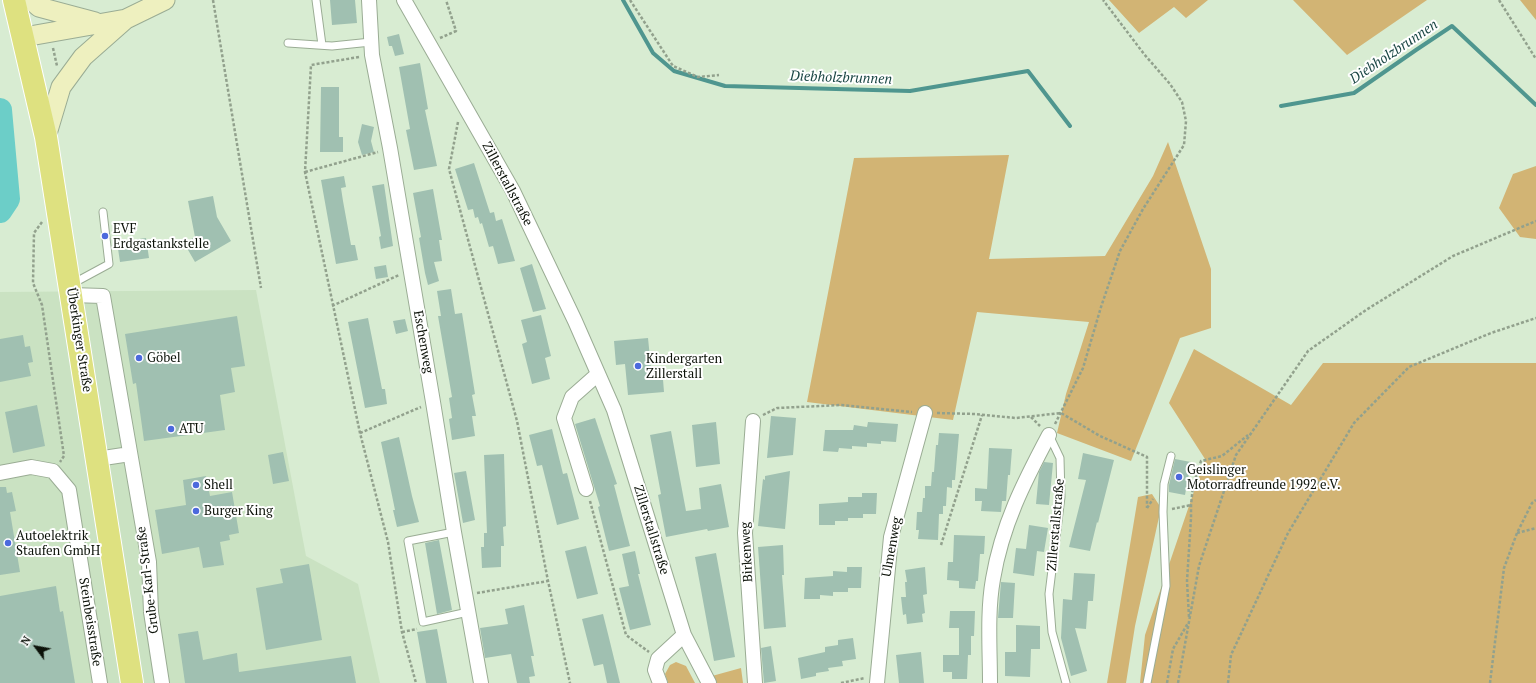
<!DOCTYPE html>
<html>
<head>
<meta charset="utf-8">
<style>
	body { margin:0 }
	#map { position:relative; width:1536px; height:683px; overflow:hidden; background:#d8ecd2; font-family:"PT Serif",serif }
	canvas { display:block }
	.north { position:absolute; left:16px; top:627px; width:40px; height:40px; -webkit-text-stroke:3px #fff; paint-order:stroke; rotate:302deg; font-size:11px; font-weight:700; line-height:16px; text-align:center; color:#0c1209 }
	.north::after { content:''; display:block; margin:auto; width:14px; height:18px; background:#0c1209; clip-path:polygon(50% 0,100% 100%,50% 72%,0 100%) }
</style>
</head>
<body>
<div id="map">
<canvas width="1536" height="683"></canvas>
<div class="north">N</div>
</div>
<script>
const g = document.querySelector('canvas').getContext('2d');
g.lineJoin = 'round';
function paint(path, color) {
  g.fillStyle = color;
  g.fill(path, 'evenodd');
}
function stroke(path, color, width, dash) {
  g.strokeStyle = color;
  g.lineWidth = width;
  g.lineCap = dash ? 'butt' : 'round';
  g.setLineDash(dash || []);
  g.stroke(path);
}
function label(font, color, halo, rows, align = 'center') {
  g.font = font + ' "PT Serif",serif';
  g.lineWidth = 4;
  g.setLineDash([]);
  g.textBaseline = 'middle';
  g.strokeStyle = halo;
  g.fillStyle = color;
  for (const [text, x, y, turn = 0] of rows) {
    g.save();
    g.translate(x, y);
    g.rotate((+turn || 0) * Math.PI / 180);
    g.textAlign = isNaN(turn) ? turn : align;
    if (halo) g.strokeText(text, 0, 0);
    g.fillText(text, 0, 0);
    g.restore();
  }
}
paint(new Path2D(`
	M256,290L306,556L358,584L380,683H0V292Z`), '#cae2c2');
paint(new Path2D(`
	M1109,0H1208L1186,18L1174,7L1139,33Z
	M1293,0H1427L1347,55Z
	M1520,0H1536V20Z
	M1168,142L1211,269V328L1180,338L1131,461L1057,433L1066,394L1089,322L977,312L953,420L807,402L854,158L1009,155L989,259L1105,256L1153,176Z
	M1536,166V239L1520,237L1499,208L1513,174Z
	M1194,349L1291,405L1323,363H1536V683H1140L1145,635L1205,459L1169,403Z
	M1152,494L1161,508L1135,626L1126,683H1107L1138,497Z
	M676,662L686,666L695,683H668L665,674L670,665Z
	M741,668L743,683H714L712,676Z`), '#d2b474');
stroke(new Path2D(`
	M623,0L653,53L674,71L725,86L910,91L1028,71L1070,126
	M1281,106L1354,93L1416,50L1452,26L1536,105`), '#4f968f', 4);
stroke(new Path2D(`
	M0,110L8,199L0,211`), '#6ccec8', 24);
paint(new Path2D(`
	M330,0H355L357,23L332,25Z
	M399,34L404,54L395,56L392,46H389L387,37Z
	M420,63L428,109L425,110L437,166L414,170L406,130L410,129L399,67Z
	M321,87H339V137H343V152H320Z
	M362,124L374,127L371,141L374,152L362,155L358,142Z
	M474,163L490,213L494,212L496,221L502,219L515,261L498,264L493,246L489,247L482,223L480,224L478,217L475,218L473,209L468,210L455,169Z
	M344,176L346,187L341,188L343,201L351,245H355L358,260L336,264L321,180Z
	M384,184L393,246L381,249L379,237L381,236L372,186Z
	M433,189L442,240H439L442,261L434,262L439,281L428,285L425,273L419,238L421,237L413,193Z
	M213,196L217,217L231,241L195,262L184,243L195,237L188,201Z
	M146,238L149,258L120,262L117,242Z
	M532,264L546,309L533,312L520,268Z
	M386,265L388,277L376,279L374,267Z
	M451,289L455,314L462,313L475,394L472,395L476,416H472L475,436L452,440L449,419L452,418L449,398L452,397L438,316H441L437,291Z
	M541,315L551,356L545,358L550,379L532,384L522,344L527,342L521,320Z
	M237,316L245,366L231,368L235,392L220,395L225,430L144,441L136,383L133,384L125,334Z
	M368,318L382,389H385L387,404L365,408L348,322Z
	M405,319L408,331L396,334L393,321Z
	M23,335L25,347L30,346L33,362L28,363L31,376L0,382V339Z
	M648,338L651,368L662,367L664,392L628,395L625,364L616,365L614,341Z
	M37,405L45,446L13,453L5,412Z
	M771,416L796,418L793,455L767,458Z
	M595,418L617,484L614,485L630,546L609,551L598,507L600,506L575,424Z
	M716,422L720,464L696,467L692,425Z
	M868,422L898,424L896,442L881,441V444L867,443V447L852,446V449L839,448L838,452L823,451L825,430H853L854,425L867,427Z
	M552,429L563,474L567,473L579,519L557,525L542,465L537,466L529,435Z
	M671,431L686,511L701,509L699,488L721,484L729,527L708,531L707,529L666,537L658,495L661,494L650,435Z
	M939,433L959,434L955,480H952V488L947,487L946,506H943V514H939L938,540L918,539L919,530H916L917,512H922L923,498H925V486H931L932,472H934L936,445H938Z
	M399,437L412,496L419,522L397,527L393,510H395L381,442Z
	M989,448L1012,449L1010,475H1008L1006,501H1002L1001,512L981,511L982,501H975V488L987,489Z
	M283,452L289,481L273,484L268,455Z
	M1083,453L1114,460L1098,523L1097,522L1090,551L1069,547L1086,480L1078,479Z
	M504,454L506,526L503,527L504,546H501V567L482,568L481,547H484V533H487L484,455Z
	M1175,459L1191,462L1185,495L1169,492V485Z
	M1044,462L1053,463L1049,505L1036,504L1039,472Z
	M466,471L475,520L463,523L454,473Z
	M790,471L785,529L758,526L763,479L765,480V476Z
	M206,476L210,496L232,492L239,533L229,535L230,540L220,542L224,565L203,568L199,547L162,554L155,510L186,505L183,480Z
	M0,487H6L7,493L12,492L16,511L10,512L20,572L0,575Z
	M862,493H877L876,514H863V518H848V521H835V525H819V504L848,502V497H862Z
	M1029,525L1048,528L1044,552L1037,551L1034,576L1013,573L1016,548L1026,549Z
	M954,535L985,536L984,554H980L978,581H976L975,589L959,588V581L947,580L948,562H953Z
	M439,540L452,610L437,614L425,543Z
	M783,545L784,575H782L786,627L764,629L758,547Z
	M586,546L598,594L577,599L565,551Z
	M635,551L640,574H638L651,625L630,630L619,588L629,586L622,554Z
	M716,553L735,657L714,661L695,557Z
	M309,564L322,640L266,650L256,588L283,583L280,569Z
	M847,567H862L861,588H848V592H833V596L820,595V599H804L805,578L833,576V571L847,572Z
	M925,567L927,594L923,595L925,613L922,614L923,622L907,624L906,614L903,615L901,597H906L905,582H907L905,570Z
	M1074,573L1095,574L1093,601H1088L1086,629L1075,628L1087,671L1071,676L1061,638L1063,599L1072,600Z
	M1001,582L1015,583L1013,618H998Z
	M56,586L60,612L63,611L75,683H0V596Z
	M524,605L534,656H531L535,676L529,677L530,683H517L511,654L485,658L480,628L508,624L505,609Z
	M950,611H975L974,636H971V655H968L967,679H952V672H943V655H959V628H949Z
	M603,614L609,638L620,683H607L603,664L594,666L582,619Z
	M1016,625L1040,626V649H1031L1030,677L1005,676V652H1016Z
	M437,629L447,683H426L417,632Z
	M198,631L203,660L237,653L239,672L351,656L356,683H185L178,634Z
	M853,638L856,659L842,661L843,666L828,668L829,671L816,673V676L801,679L798,658L825,652V647L838,645V640Z
	M771,646L776,681L764,683L761,648Z
	M921,652L924,683H899L896,655Z`), '#a0c0b1');
const service = new Path2D(`
	M316,0L322,45
	M288,43L332,46L371,42
	M72,284L109,264L103,212
	M1049,435L1060,458L1061,497L1049,594L1052,632L1066,683
	M454,532L408,541L423,622L468,612
	M1147,683L1166,586L1163,512L1164,484L1171,456`);
const minor = new Path2D(`
	M369,0L372,55L390,148L433,402L454,532L481,683
	M404,0L513,191L575,321L614,410L684,635L709,683
	M71,295L103,296L149,562L151,612L162,683
	M753,421L745,533L755,683
	M97,459L130,454
	M0,473L31,467L53,471L69,490L100,683
	M586,489L564,418L572,397L598,374
	M660,683L655,670L658,659L684,635
	M877,683L891,537L925,413
	M990,683C990,649 987,613 993,579C1002,525 1024,482 1049,435`);
const secondary = new Path2D(`
	M31,0L39,7L95,22
	M24,37L126,19L165,0
	M46,137L61,87L83,57L126,19`);
const primary = new Path2D(`
	M14,0L46,137L132,683`);
stroke(service, '#9aac94', 9);
stroke(minor, '#9aac94', 16);
stroke(secondary, '#9aac94', 21);
stroke(primary, '#fff', 24);
stroke(new Path2D(`
	M213,0L261,288
	M630,0L673,66L698,77L719,75
	M1499,0L1536,59
	M440,38L456,31L446,0
	M53,48L57,66
	M359,57L311,65L305,172L360,433L388,542L402,632L416,683
	M458,122L449,169L517,421L548,581L570,683
	M305,172L378,152
	M42,222L34,233L33,283L42,305L64,456L60,462
	M332,306L399,275
	M937,413L975,414L1016,418L1061,413L1100,436L1147,457V508
	M763,415L777,408L841,405L912,412
	M1031,417L1040,426
	M1055,424L1083,368L1101,307L1120,251L1143,209L1184,145L1186,121L1182,102L1170,84L1144,54L1103,0
	M360,433L421,407
	M590,501L626,635L649,652
	M1147,508L1153,499
	M1172,509L1191,505
	M1517,533L1536,528
	M941,545L982,415
	M477,593L548,581
	M1189,617L1187,581L1191,518V505L1193,486L1201,461L1222,456L1248,435
	M402,632L417,629
	M841,683L865,678
	M1167,683L1173,649L1188,623
	M1178,683L1199,566L1236,455L1308,351L1366,310L1453,256L1536,221
	M1228,683L1231,655L1288,533L1354,423L1409,367L1491,333L1536,318
	M1490,683L1504,568L1517,533L1532,503L1536,500`), '#92a18d', 2.5, [3, 2]);
stroke(service, '#fff', 7);
stroke(minor, '#fff', 14);
stroke(secondary, '#eef0bf', 19);
stroke(primary, '#dee180', 22);
for (const [x, y, r, color] of [
	[105,236,4,"#4c69dd"],
	[139,358,4,"#4c69dd"],
	[638,366,4,"#4c69dd"],
	[171,429,4,"#4c69dd"],
	[1179,477,4,"#4c69dd"],
	[196,485,4,"#4c69dd"],
	[196,511,4,"#4c69dd"],
	[8,543,4,"#4c69dd"]
]) {
  const dot = new Path2D();
  dot.arc(x, y, r, 0, 2 * Math.PI);
  g.fillStyle = color;
  g.fill(dot);
  stroke(dot, '#fff', 1.5);
}
label('13px', '#0c1209', '#fff', [
	["Zillerstallstraße",507,184,62],
	["Überkinger Straße",79,340,81],
	["Eschenweg",423,342,80],
	["Zillerstallstraße",1056,525,-85],
	["Zillerstallstraße",651,530,73],
	["Ulmenweg",892,547,-80],
	["Birkenweg",747,552,-93],
	["Grube-Karl-Straße",148,580,-97],
	["Steinbeisstraße",90,622,81]
]);
label('13px', '#0c1209', '#fff', [
	["EVF",113,229],
	["Erdgastankstelle",113,244],
	["Göbel",147,358],
	["Kindergarten",646,359],
	["Zillerstall",646,374],
	["ATU",179,429],
	["Geislinger",1187,470],
	["Motorradfreunde 1992 e.V.",1187,485],
	["Shell",204,485],
	["Burger King",204,511],
	["Autoelektrik",16,536],
	["Staufen GmbH",16,551]
], 'left');
label('italic 14px', '#1a4644', '#fff', [
	["Diebholzbrunnen",1394,52,-34],
	["Diebholzbrunnen",841,78,2]
]);
</script>
</body>
</html>
